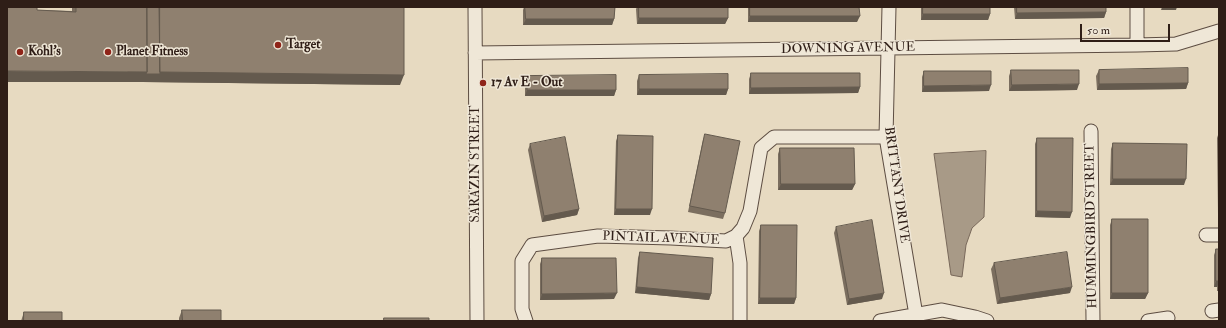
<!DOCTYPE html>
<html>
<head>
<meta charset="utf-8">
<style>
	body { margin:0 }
	#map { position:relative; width:1226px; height:328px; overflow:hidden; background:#e7dac1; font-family:"IM FELL Double Pica",serif }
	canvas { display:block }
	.frame { position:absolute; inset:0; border:8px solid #2f1e17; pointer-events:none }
	.scale { position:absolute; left:1080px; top:24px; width:90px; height:18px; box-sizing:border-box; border:2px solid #2f1e17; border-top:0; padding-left:5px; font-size:12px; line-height:14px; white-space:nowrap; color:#2f1e17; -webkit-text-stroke:3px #efe7d7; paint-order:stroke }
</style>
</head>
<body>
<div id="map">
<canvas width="1226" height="328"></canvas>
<div class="frame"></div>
<div class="scale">50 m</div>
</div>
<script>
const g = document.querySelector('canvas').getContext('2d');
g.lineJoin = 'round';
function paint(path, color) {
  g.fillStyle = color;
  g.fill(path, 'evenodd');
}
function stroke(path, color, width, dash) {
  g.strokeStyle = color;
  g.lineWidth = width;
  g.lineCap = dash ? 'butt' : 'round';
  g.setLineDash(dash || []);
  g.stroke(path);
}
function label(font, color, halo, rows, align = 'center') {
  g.font = font + ' "IM FELL Double Pica",serif';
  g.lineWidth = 3;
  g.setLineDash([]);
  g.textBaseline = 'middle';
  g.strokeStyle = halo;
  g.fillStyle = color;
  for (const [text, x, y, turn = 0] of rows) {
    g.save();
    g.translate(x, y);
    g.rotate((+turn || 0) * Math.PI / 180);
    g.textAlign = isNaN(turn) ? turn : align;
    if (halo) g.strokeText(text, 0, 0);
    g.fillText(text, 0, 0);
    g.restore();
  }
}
const water = new Path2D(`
	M986,151L984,217L972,228L966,245L962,277L951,275L934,154Z`);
paint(water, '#a89a87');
stroke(water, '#78685a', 1);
const minor = new Path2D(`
	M475,7L477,321
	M889,7L886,137L917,321
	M1137,7V45
	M475,53L1137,45L1176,44L1219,31
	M1091,131L1093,321
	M1206,235H1219
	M736,236L740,263V321
	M1212,311L1219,310
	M526,321L522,309V261L532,245L598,236L671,238L726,241L736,236L743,228L750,211L761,148L774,137H886
	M880,321L942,310L975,317L987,321
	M1148,321L1168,318`);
stroke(minor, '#5d4d42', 15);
stroke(minor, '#efe7d7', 13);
paint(new Path2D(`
	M72,7H404L400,85L143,82L37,10L72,11Z
	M524,7H615L614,19L612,25H523V10Z
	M637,7H728V18L725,24H637L636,9Z
	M748,7H859L857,22H748Z
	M921,7H990V14L988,20H921Z
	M1014,7H1106V12L1104,18L1015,19Z
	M1011,70L1077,90L1009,91V76Z
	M1099,70L1188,83L1186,89L1097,90L1096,76Z
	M1219,70V95L1218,72Z
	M924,71L989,91L922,92V77Z
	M751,73L860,87L858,93L749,94V79Z
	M639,75L728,89L726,95H637V81Z
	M527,76L616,90L614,96H525V82Z
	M1219,132V214H1218L1217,138Z
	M705,134L725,213L723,219L688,212L703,140Z
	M618,135L650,215H614L616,141Z
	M1037,138L1070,218L1035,217V144Z
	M1113,143L1184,185H1110L1111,149Z
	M530,144L579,209L577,215L542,222L528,150Z
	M780,148L855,184L852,190H778V154Z
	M1112,219L1148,293L1145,299H1110V225Z
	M761,225L796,298L794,304H758L759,231Z
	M836,227L882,299L847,305L834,233Z
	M1216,249H1219V291H1217V287H1214V255Z
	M640,252L711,294L709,300L635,293L638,258Z
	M542,258L614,299L540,300V264Z
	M994,263L1070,293L997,304L991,269Z
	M182,310L221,321H179V318Z
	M24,312L62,321H21Z`), '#7b6e5f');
paint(new Path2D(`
	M1162,7H1177L1176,10H1161Z
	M1106,12L1104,18L1015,19L1017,13Z
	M923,14H990L988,20H921Z
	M750,16H860L857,22H748Z
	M639,18H728L725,24H637Z
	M526,19H614L612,25H523Z
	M7,71L147,72L160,74V72L404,75L400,85L143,82H7Z
	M1188,83L1186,89L1097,90L1099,84Z
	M1079,84L1077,90L1009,91L1012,85Z
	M991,85L989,91L922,92L924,86Z
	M860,87L858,93L749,94L751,88Z
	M639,89H728L726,95H637Z
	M527,90H616L614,96H525Z
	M1113,179H1186L1184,185H1110Z
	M781,184H855L852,190H778Z
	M579,209L577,215L542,222L544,216Z
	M616,209H652L650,215H614Z
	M1037,211L1072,212L1070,218L1035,217Z
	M1216,281H1219V283L1217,287H1214Z
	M637,287L711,294L709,300L635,293Z
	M1072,287L1070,293L997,304L1000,298Z
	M617,293L614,299L540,300L542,294Z
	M884,293L882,299L847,305L849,299Z
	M1112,293H1148L1145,299H1110Z
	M760,298H796L794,304H758Z`), '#645a4e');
const building = new Path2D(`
	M7,7H37V10L76,12V7H147V72L7,71Z
	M147,7H159L160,74H146L147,72Z
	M160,7H404V75L160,72Z
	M525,7H615L614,19H526Z
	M639,7H728V18H639Z
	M750,7H859L860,16H750Z
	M923,7H990V14H923Z
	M1017,7H1106V12L1017,13Z
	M1188,68V83L1099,84V70Z
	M1011,70H1079V84L1012,85Z
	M924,71H991V85L924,86Z
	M751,73H860V87L751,88Z
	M728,74V89H639V75Z
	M616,75V90H527V76Z
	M705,134L740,141L725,213L690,206Z
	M618,135L653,136L652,209H616Z
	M565,137L579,209L544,216L530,144Z
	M1037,138H1073L1072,212L1037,211Z
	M1113,143L1187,144L1186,179H1113Z
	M780,148H854L855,184H781Z
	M1112,219H1148V293H1112Z
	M872,220L884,293L849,299L836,227Z
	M761,225H797L796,298H760Z
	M1216,249H1219V281H1216Z
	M640,252L713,258L711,294L637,287Z
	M1067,252L1072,287L1000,298L994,263Z
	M542,258H616L617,293L542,294Z
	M182,310H221V321H183Z
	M24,312H62V321H24Z
	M384,318H429V321H384Z`);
paint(building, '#8f806f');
stroke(building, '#645a4e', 1);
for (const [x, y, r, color] of [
	[278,45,4,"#8f2418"],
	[20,52,4,"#8f2418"],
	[108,52,4,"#8f2418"],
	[483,83,4,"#8f2418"]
]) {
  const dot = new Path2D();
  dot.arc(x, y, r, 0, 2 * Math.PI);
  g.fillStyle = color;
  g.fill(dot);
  stroke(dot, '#efe7d7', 1.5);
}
label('bold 13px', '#2f1e17', '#efe7d7', [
	["Target",286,45],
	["Kohl's",28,52],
	["Planet Fitness",116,52],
	["17 Av E - Out",491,83]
], 'left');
label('13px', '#2f1e17', '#efe7d7', [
	["DOWNING AVENUE",848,49,-1],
	["SARAZIN STREET",476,164,-90],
	["BRITTANY DRIVE",896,185,82],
	["HUMMINGBIRD STREET",1092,226,-91],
	["PINTAIL AVENUE",661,239,2]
]);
</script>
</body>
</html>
